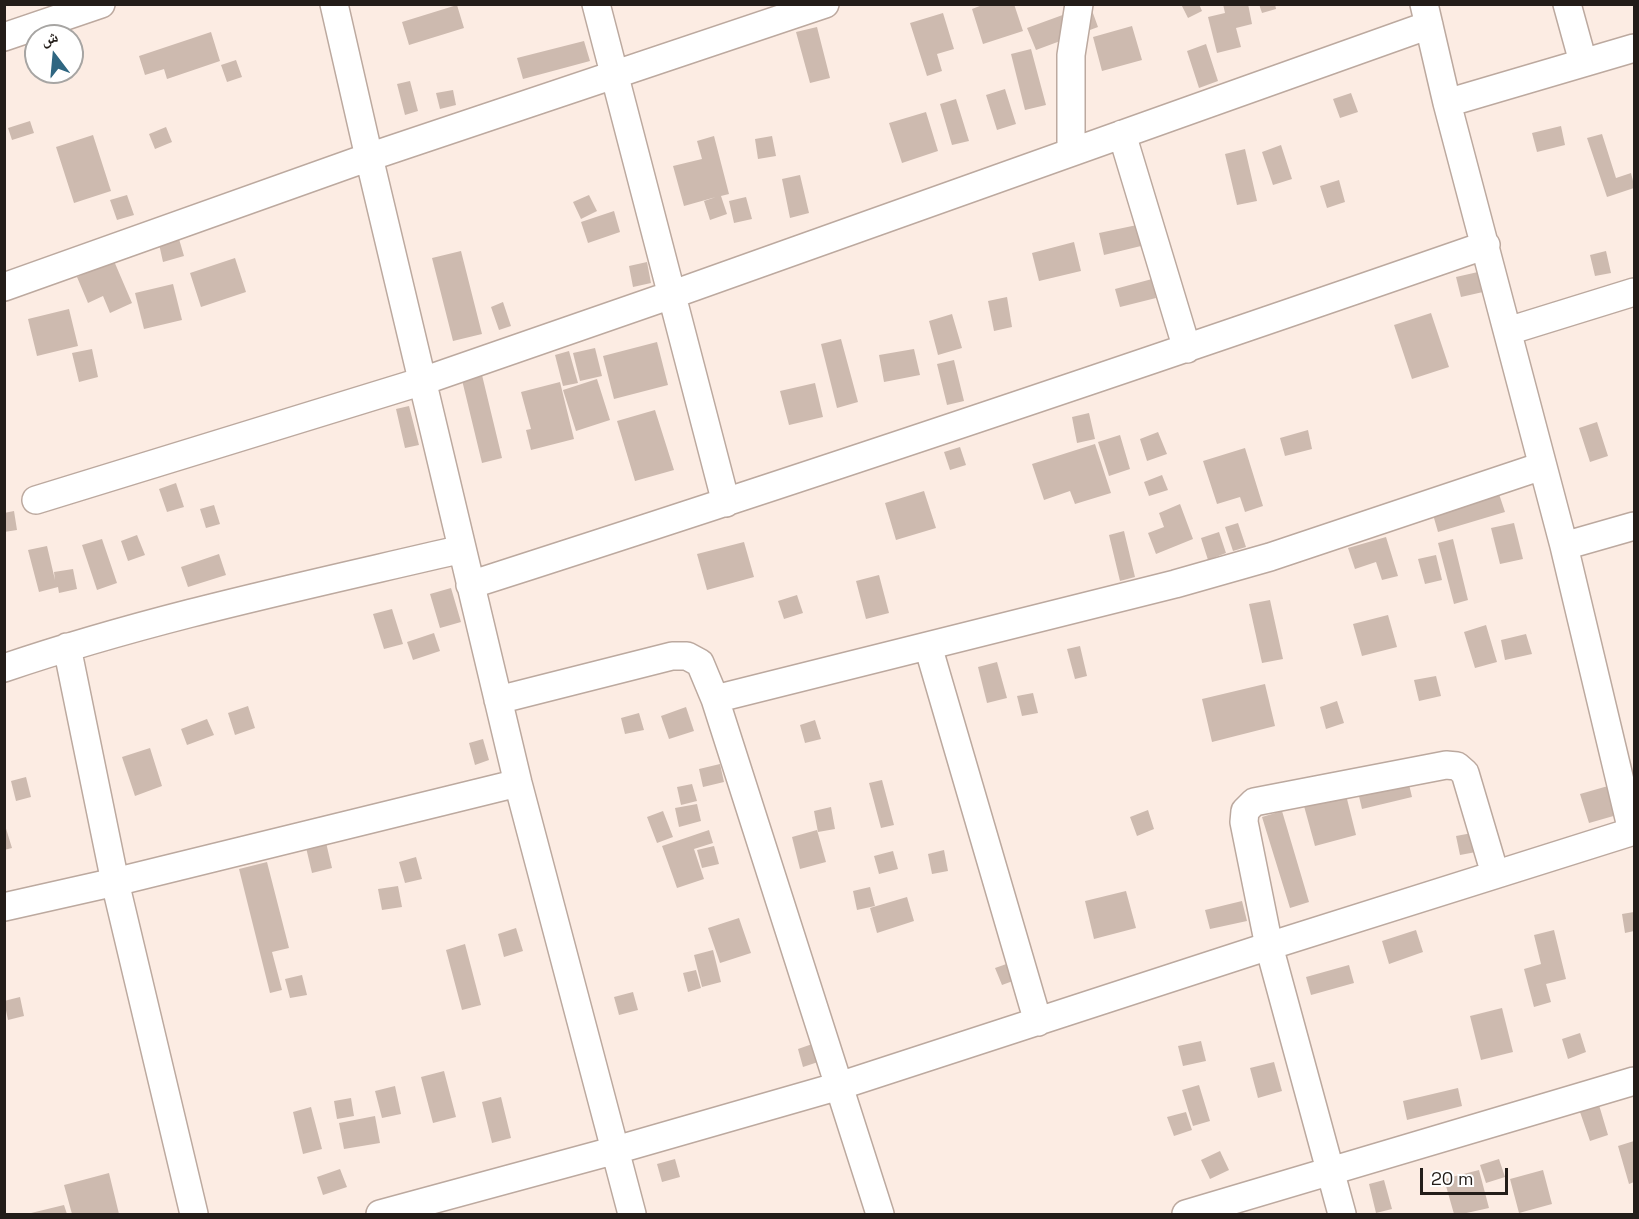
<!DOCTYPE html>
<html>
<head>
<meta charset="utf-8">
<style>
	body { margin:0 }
	#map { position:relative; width:1639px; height:1219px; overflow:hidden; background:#fcece3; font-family:"Space Grotesk","Noto Naskh Arabic",sans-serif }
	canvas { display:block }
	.frame { position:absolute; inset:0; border:6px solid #231d19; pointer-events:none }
	.north { position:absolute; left:24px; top:24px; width:60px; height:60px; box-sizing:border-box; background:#fff; border:2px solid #a7a5a3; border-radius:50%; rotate:344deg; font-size:16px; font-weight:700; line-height:24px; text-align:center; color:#231d19 }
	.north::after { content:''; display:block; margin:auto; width:21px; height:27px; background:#2f6681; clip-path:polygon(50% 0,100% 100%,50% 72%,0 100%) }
	.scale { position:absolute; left:1420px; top:1168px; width:88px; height:27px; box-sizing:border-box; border:3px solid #231d19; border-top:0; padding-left:8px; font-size:18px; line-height:21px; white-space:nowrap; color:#231d19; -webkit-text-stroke:4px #fff; paint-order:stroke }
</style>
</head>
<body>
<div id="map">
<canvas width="1639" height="1219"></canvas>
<div class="frame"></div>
<div class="north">ش</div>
<div class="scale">20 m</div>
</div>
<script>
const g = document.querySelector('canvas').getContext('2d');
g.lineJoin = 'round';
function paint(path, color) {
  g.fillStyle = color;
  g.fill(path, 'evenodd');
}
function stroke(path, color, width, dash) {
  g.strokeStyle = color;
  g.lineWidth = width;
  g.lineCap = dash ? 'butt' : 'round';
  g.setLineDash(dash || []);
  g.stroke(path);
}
paint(new Path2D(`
	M985,4H1014L1023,31L983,44L972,9Z
	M1181,4H1199L1202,11L1188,18Z
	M1223,4H1248L1252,24L1236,28L1241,47L1217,53L1208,17L1225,13Z
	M1259,4H1275L1276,9L1262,13Z
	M457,5L464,28L409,45L402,22Z
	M1090,5L1098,27L1036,50L1027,28Z
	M943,13L954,49L937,54L942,71L927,76L910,23Z
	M1132,26L1142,60L1102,71L1093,37Z
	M817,27L830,78L810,83L796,32Z
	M211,32L220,61L167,79L164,69L145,75L139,56Z
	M584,41L590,61L523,79L517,58Z
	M1206,44L1218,81L1199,88L1187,51Z
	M1031,49L1046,105L1025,110L1011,54Z
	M236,60L242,77L227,82L221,65Z
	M410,81L418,111L405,115L397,84Z
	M1005,89L1016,124L997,130L986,95Z
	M453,90L456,105L440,109L436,93Z
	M1351,93L1358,112L1340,118L1333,99Z
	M956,99L969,141L952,145L940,104Z
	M926,112L938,151L902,163L889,123Z
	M30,121L34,133L12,140L8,128Z
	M1561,126L1565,145L1537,152L1532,133Z
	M166,127L172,142L155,149L149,134Z
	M1602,134L1616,178L1631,173L1634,185V188L1607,197L1587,138Z
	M93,135L111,191L74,203L56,147Z
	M714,136L729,194L721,196L727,214L710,220L704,201L716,197L684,206L673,166L702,159L697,141Z
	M772,136L776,156L758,159L755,139Z
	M1281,145L1292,179L1273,185L1262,152Z
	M1245,149L1257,201L1237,205L1225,154Z
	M800,175L809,213L790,218L782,179Z
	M1339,180L1345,202L1327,208L1320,186Z
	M127,195L134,215L117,220L110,200Z
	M589,195L597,211L581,219L573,202Z
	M746,197L752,219L734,223L729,201Z
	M614,211L620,232L588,243L581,222Z
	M1137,225L1141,246L1104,255L1099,233Z
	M179,239L184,256L163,262L159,244Z
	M1074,242L1081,271L1039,281L1032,253Z
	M461,251L482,334L453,341L432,258Z
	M1606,251L1611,273L1595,276L1590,255Z
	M235,258L246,292L201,307L190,273Z
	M114,261L132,303L110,313L103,296L88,303L77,277Z
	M647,262L651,283L633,287L629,266Z
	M1478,272L1483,292L1461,297L1456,277Z
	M1152,279L1156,298L1120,307L1115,289Z
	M173,284L182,320L144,329L135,293Z
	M1007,297L1012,327L994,331L988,301Z
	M503,302L511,326L499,330L491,307Z
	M69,309L78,346L37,356L28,319Z
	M1431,313L1449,367L1412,379L1394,325Z
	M952,314L962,348L938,355L929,321Z
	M841,339L858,402L837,408L821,344Z
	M657,342L668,385L614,399L603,356Z
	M595,348L602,376L580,381L573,353Z
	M92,349L98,377L79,382L72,353Z
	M914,349L920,375L884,382L879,355Z
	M569,351L578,383L563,386L555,355Z
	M954,360L964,401L947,405L937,364Z
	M482,375L502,458L482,463L462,380Z
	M597,379L610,420L576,431L563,390Z
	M560,382L574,439L531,450L526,430L531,429L521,392Z
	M815,383L823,417L789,425L780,391Z
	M409,406L419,445L405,448L396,409Z
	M655,410L674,470L635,481L617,421Z
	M1089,413L1095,439L1077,443L1072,417Z
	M1597,422L1608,456L1590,462L1579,428Z
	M1308,430L1312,449L1285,456L1280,438Z
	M1158,432L1167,454L1147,461L1140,439Z
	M1120,435L1130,469L1109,476L1098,442Z
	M1095,444L1111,493L1075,504L1070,491L1044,500L1032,464Z
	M960,447L966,465L950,470L944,452Z
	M1245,448L1263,506L1245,512L1240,497L1217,504L1203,461Z
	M1162,475L1168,490L1149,496L1144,482Z
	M176,483L184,507L167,512L159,489Z
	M924,491L936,528L896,540L885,503Z
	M1498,491L1505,512L1438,532L1432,511Z
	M1180,504L1193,539L1156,554L1148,533L1164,527L1159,513Z
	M214,505L220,524L206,528L200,509Z
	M14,511L17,530L4,532V513Z
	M1238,523L1246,547L1233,551L1225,527Z
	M1514,523L1523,559L1500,564L1491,528Z
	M1124,531L1135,577L1120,581L1109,535Z
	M1219,532L1226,553L1208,560L1201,538Z
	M137,535L145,555L128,561L121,541Z
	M1386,537L1398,576L1382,580L1376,562L1355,569L1348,548Z
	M102,539L117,583L97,590L82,545Z
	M1453,539L1468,600L1454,604L1438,543Z
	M744,542L754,577L707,590L697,554Z
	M47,546L55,580L54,572L73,569L77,589L59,593L58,587L39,592L28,550Z
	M219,554L226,575L188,587L181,567Z
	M1436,555L1442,580L1425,584L1418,559Z
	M879,575L889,613L866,619L856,581Z
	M451,588L461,622L440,628L430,594Z
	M797,595L803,613L784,619L778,601Z
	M1270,600L1283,659L1262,663L1249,604Z
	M392,609L403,644L384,649L373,614Z
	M1388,615L1397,647L1362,656L1353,624Z
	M1486,625L1497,662L1475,668L1464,632Z
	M434,633L440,651L413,660L407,642Z
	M1526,634L1532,654L1505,660L1501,640Z
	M1080,646L1087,676L1075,679L1067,649Z
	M997,662L1007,698L987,703L978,667Z
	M1436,676L1441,696L1419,701L1414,680Z
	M1265,684L1275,726L1212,742L1202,699Z
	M1033,693L1038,713L1022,716L1017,696Z
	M1337,701L1344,723L1326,729L1320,707Z
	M248,706L255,728L235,735L228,713Z
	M686,707L694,731L669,739L661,716Z
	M639,713L644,730L625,734L621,718Z
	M207,719L214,735L187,745L181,729Z
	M815,720L821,739L805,743L800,725Z
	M483,739L489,760L475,765L469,743Z
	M150,748L162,786L135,796L122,757Z
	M720,764L724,782L703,787L699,769Z
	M1407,776L1412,797L1362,809L1357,788Z
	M26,777L31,797L16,801L11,781Z
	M882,780L894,825L881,828L869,783Z
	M692,784L697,801L681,805L677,787Z
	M1608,786L1617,815L1589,823L1580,794Z
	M1346,795L1356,835L1315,846L1304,806Z
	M697,804L701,821L679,827L675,808Z
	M831,807L835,829L818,832L814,811Z
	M1148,810L1154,829L1137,836L1130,817Z
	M663,811L673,837L657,843L647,817Z
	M1282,811L1309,902L1290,908L1262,817Z
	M4,822L12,848L4,850Z
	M709,830L713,843L694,849L704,879L677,888L662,846Z
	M817,830L826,862L800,869L792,837Z
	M1472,833L1476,852L1460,855L1456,836Z
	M324,834L332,868L312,873L304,839Z
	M714,846L719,864L702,868L697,850Z
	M944,850L948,871L932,874L928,854Z
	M893,851L898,869L879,874L874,856Z
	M416,857L422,879L405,883L399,862Z
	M267,862L289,948L272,952L282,990L270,993L239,869Z
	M398,886L402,907L382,910L378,889Z
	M870,887L875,906L857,910L853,891Z
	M1126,891L1136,928L1094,939L1085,901Z
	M907,897L914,921L877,933L870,908Z
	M1242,901L1247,921L1210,929L1205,910Z
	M1634,912V931L1625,933L1622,914Z
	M739,918L751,953L720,963L708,928Z
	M516,928L523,951L504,957L498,934Z
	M1416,930L1423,952L1389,964L1382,941Z
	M1554,930L1566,979L1546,984L1551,1002L1534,1007L1524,969L1541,964L1534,935Z
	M465,944L481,1005L462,1010L446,950Z
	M713,950L721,982L702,987L694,955Z
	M1015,961L1021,978L1002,985L995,968Z
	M1349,965L1354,983L1311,995L1306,977Z
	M696,970L701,988L688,992L683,973Z
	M302,975L307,995L290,998L285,979Z
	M633,992L638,1010L619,1015L614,997Z
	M20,997L24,1016L8,1020L4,1001Z
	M1502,1008L1513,1052L1481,1060L1470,1016Z
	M1580,1033L1586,1052L1568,1059L1562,1039Z
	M1201,1041L1206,1061L1183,1066L1178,1046Z
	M818,1042L824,1060L803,1067L798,1049Z
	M1274,1062L1282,1091L1258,1098L1250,1068Z
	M444,1071L456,1117L433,1123L421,1077Z
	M1199,1085L1210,1121L1193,1126L1182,1090Z
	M395,1086L401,1114L382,1118L375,1091Z
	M1458,1088L1462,1106L1407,1120L1403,1101Z
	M501,1097L511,1138L492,1143L482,1102Z
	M351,1098L354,1116L337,1119L334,1101Z
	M1599,1105L1608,1135L1590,1141L1580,1112Z
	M311,1107L322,1149L303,1154L293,1112Z
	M1186,1112L1192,1130L1174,1136L1167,1117Z
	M375,1116L380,1143L344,1149L339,1123Z
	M1634,1141V1182L1629,1184L1618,1146Z
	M1220,1151L1229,1170L1210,1179L1201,1160Z
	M675,1159L680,1177L662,1182L657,1164Z
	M1499,1159L1505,1177L1486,1183L1480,1165Z
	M340,1169L347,1187L323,1195L317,1177Z
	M1479,1170L1489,1208L1462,1214H1454L1444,1179Z
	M1543,1170L1552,1204L1519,1213L1510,1179Z
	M109,1173L119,1214H72L64,1185Z
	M1384,1180L1392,1209L1376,1213L1369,1184Z
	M64,1205L67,1214H31V1213Z`), '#cdbaaf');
const street = new Path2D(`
	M334,4L369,157L518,783L632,1214
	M596,4L726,503
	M1424,4L1447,103L1564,546L1632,831
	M1567,4L1583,62
	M4,37L101,4
	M1447,103L1634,48
	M1122,134L1187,349
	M1071,152V55L1079,4
	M4,287L369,157L825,4
	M1508,331L1634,292
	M36,500L423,381L671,295L1429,25
	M1564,546L1634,526
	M470,585C810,476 1149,362 1486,245
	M928,646L1038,1022
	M67,647L115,882L194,1214
	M4,668C154,617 309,585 462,549
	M715,699L1175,584L1270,557L1542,466
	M498,700L672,656H687L700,663L715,699L880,1214
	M4,907L115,882L518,783
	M380,1214L616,1150L839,1086L1269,946L1634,831
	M1186,1214L1634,1081
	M1342,1214L1269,946L1244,822L1245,811L1254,802L1446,765L1457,766L1465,773L1495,874`);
stroke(street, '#bca99f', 30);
stroke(street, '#fff', 27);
</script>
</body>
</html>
